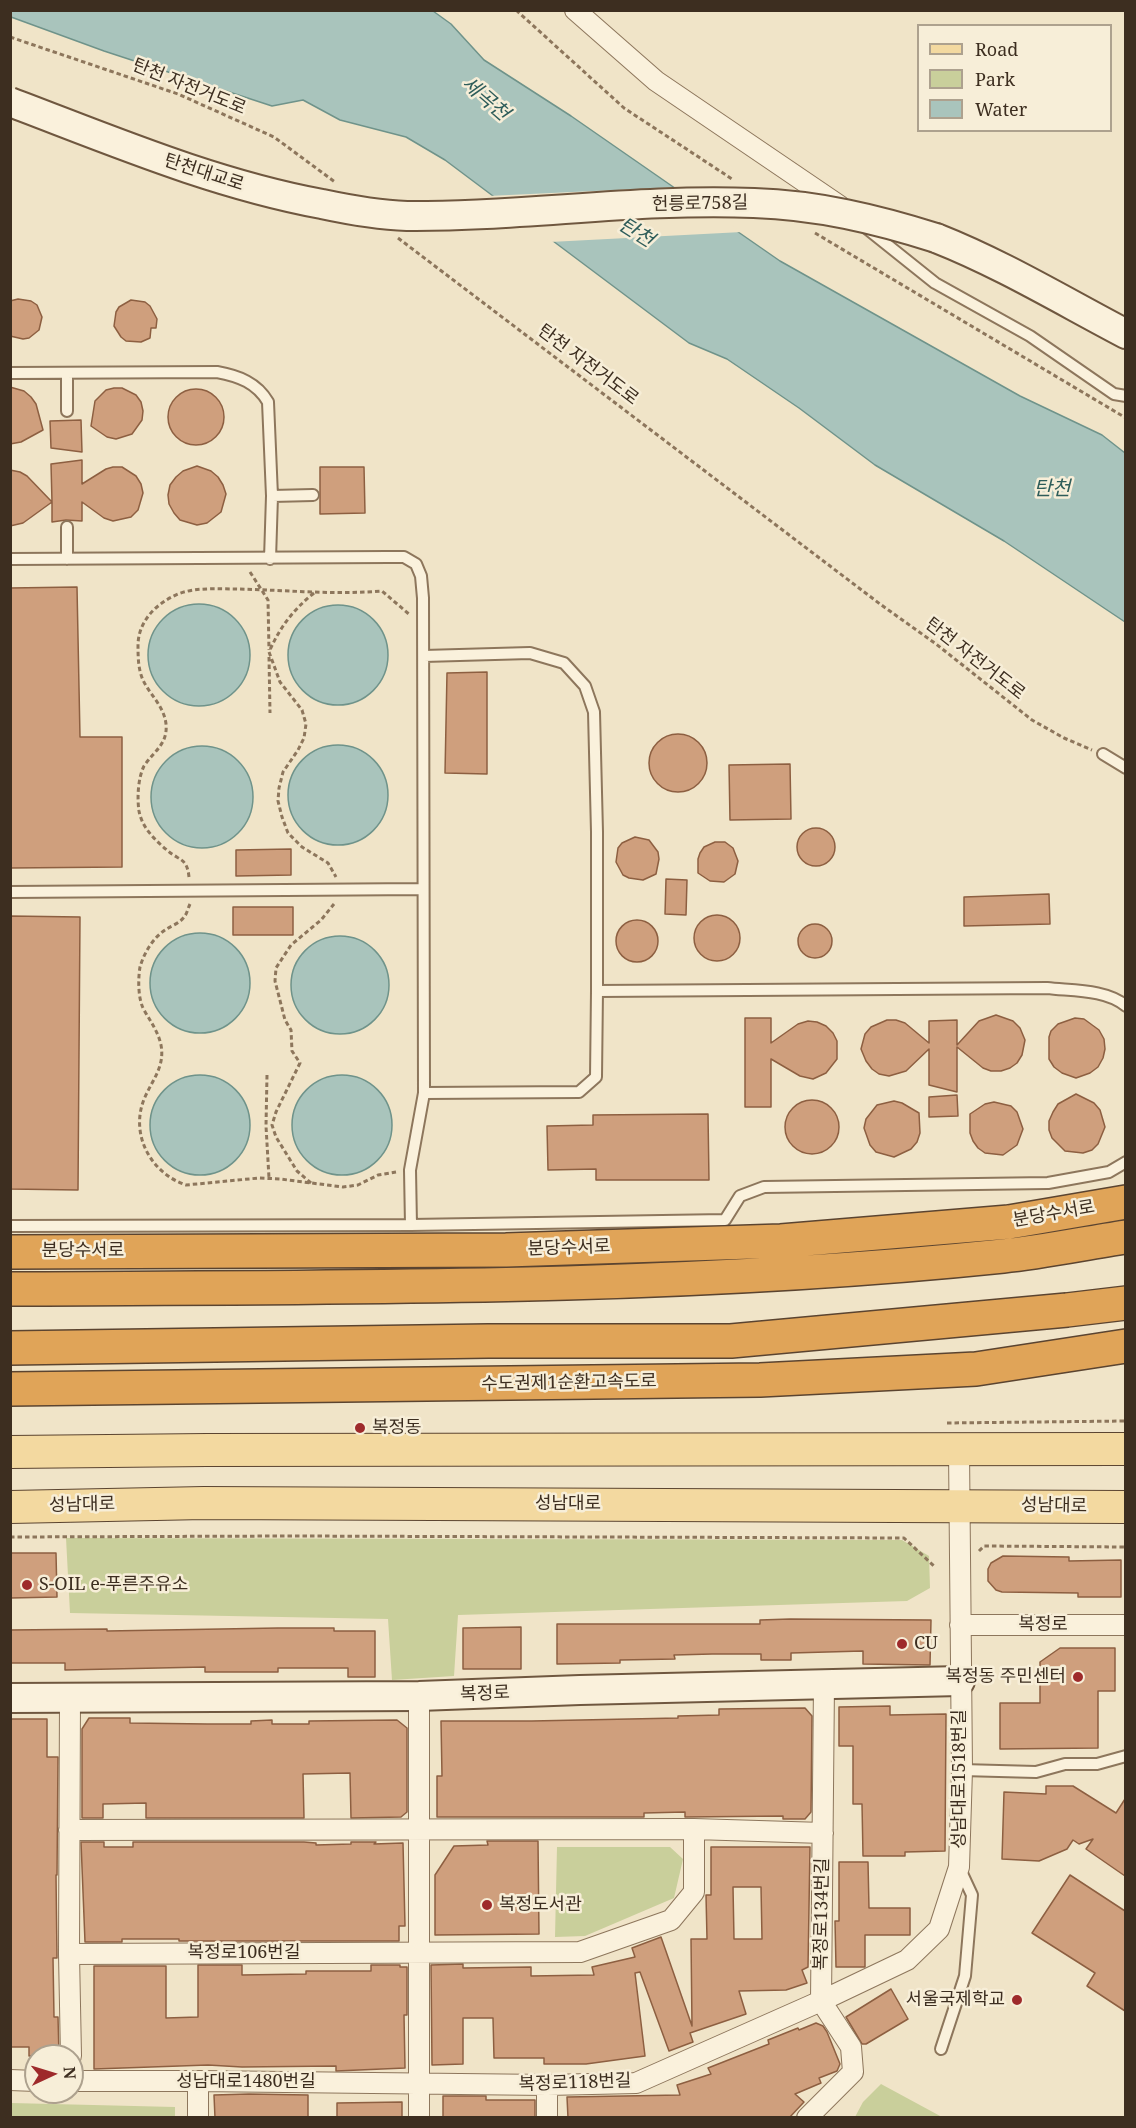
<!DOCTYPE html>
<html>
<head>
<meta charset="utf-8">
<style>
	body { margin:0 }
	#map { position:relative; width:1136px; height:2128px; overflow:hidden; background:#f0e4c8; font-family:"Noto Serif",serif }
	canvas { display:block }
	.frame { position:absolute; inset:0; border:12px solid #3d2e20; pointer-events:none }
	.legend { position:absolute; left:917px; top:24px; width:195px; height:108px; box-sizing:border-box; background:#f7eed8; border:2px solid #ada18e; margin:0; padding:8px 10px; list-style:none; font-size:18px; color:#3d2e20 }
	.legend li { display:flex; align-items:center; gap:12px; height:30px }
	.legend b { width:30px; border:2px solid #ada18e }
	.north { position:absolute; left:24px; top:2044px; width:60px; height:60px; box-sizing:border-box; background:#f7eed8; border:2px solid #ada18e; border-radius:50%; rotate:86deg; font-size:16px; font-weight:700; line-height:24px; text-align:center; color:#3d2e20 }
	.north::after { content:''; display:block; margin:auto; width:21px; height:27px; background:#9e2a2b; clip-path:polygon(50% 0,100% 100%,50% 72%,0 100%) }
</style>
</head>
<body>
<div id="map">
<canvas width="1136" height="2128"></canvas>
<div class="frame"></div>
<ul class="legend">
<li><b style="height:8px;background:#f3d9a0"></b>Road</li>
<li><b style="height:16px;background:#c9cf9b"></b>Park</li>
<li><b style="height:16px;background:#a9c4bc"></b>Water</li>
</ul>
<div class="north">N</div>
</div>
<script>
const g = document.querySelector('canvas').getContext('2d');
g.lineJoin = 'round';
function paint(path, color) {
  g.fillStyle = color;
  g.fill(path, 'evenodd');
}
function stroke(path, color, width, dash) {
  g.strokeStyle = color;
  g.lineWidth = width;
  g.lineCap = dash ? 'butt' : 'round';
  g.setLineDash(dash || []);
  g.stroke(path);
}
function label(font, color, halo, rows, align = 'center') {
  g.font = font + ' "Noto Serif","Noto Sans KR",serif';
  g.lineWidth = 5;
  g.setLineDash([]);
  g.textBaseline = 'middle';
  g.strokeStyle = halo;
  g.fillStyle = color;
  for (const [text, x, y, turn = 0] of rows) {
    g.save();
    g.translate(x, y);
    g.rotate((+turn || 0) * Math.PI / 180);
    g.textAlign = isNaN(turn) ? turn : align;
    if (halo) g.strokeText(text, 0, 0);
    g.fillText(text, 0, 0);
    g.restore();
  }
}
paint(new Path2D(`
	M66,1538L902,1540L929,1556L930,1588L907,1601L458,1615L454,1676L392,1680L388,1619L70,1613Z
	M557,1847H670L683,1859L674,1898L585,1936L555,1937Z
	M881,2084L942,2117H855L863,2102Z
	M11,2103L175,2107V2117H11Z`), '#c9cf9b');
const water = new Path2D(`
	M10,11H433L451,24L484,60L571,116L780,261L1020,396L1102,435L1125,453V622L1004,541L875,465L799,408L727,359L689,343L445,160L406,137L340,120L303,100L272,106L104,51L11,17Z
	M148 655a51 51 0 1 1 102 0a51 51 0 1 1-102 0Z
	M288 655a50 50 0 1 1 100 0a50 50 0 1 1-100 0Z
	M288 795a50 50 0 1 1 100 0a50 50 0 1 1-100 0Z
	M151 797a51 51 0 1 1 102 0a51 51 0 1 1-102 0Z
	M150 983a50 50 0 1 1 100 0a50 50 0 1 1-100 0Z
	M291 985a49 49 0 1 1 98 0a49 49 0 1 1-98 0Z
	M150 1125a50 50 0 1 1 100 0a50 50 0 1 1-100 0Z
	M292 1125a50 50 0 1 1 100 0a50 50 0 1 1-100 0Z`);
paint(water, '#a9c4bc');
stroke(water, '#6f938a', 1.5);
paint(new Path2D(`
	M678,187L742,232L550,242L488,196Z`), '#f0e4c8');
const building = new Path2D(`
	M18,299L31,301L37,305L42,317L39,330L29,338L23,339L10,336V301Z
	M131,300L145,302L150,306L157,319L156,328H151L150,338L141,342L126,341L121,337L114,326L116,312L119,307Z
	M10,387L24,391L31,397L36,404L43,430L21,442L10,444Z
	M114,388H122L136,395L141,402L143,411L142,420L132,434L116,439L107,437L91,426L95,401L106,390Z
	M168 417a28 28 0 1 1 56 0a28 28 0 1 1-56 0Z
	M81,420L82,452L51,448L50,421Z
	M82,460V484L106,469L113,467H122L136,476L141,484L143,493L138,510L131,517L113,521L104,518L82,502V521L66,520L52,522V502L23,523L10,526V470L20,472L27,476L52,502L51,464Z
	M197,466L211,471L218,477L223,485L226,494L221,512L207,523L197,525L180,520L174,513L169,504L168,495L170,485L176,477L183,471Z
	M320,467H364L365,513L320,514Z
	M77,587L80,737H122V867L10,868V588Z
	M487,672V774L445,773L447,673Z
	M649 763a29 29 0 1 1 58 0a29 29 0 1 1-58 0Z
	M790,764L791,819L730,820L729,765Z
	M797 847a19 19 0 1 1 38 0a19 19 0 1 1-38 0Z
	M635,837L649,840L658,852L659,859L656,874L643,880L629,878L623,875L616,862L618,848L622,843Z
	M715,842H725L733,848L738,861L735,874L724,882L710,881L698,873V859L700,853L704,847Z
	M291,849V875L236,876V850Z
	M666,879L687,880L686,915L665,914Z
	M1049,894L1050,924L964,926V897Z
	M233,907H293V935H233Z
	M694 938a23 23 0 1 1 46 0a23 23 0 1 1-46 0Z
	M10,916L80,917L78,1190L10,1189Z
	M616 941a21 21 0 1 1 42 0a21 21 0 1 1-42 0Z
	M798 941a17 17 0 1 1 34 0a17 17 0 1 1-34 0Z
	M996,1015L1013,1021L1020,1028L1025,1040L1022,1055L1017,1063L1010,1068L1001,1071H991L983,1068L957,1047V1092L929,1085V1049L906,1071L889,1076L879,1074L872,1069L866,1061L861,1049L865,1034L871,1027L887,1020H896L905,1023L929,1043V1021L957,1020V1045L979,1021Z
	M745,1018H771V1043L798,1024L808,1021L817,1022L826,1026L833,1033L837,1041V1059L826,1073L813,1079L800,1076L771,1059V1107H745Z
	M1075,1018L1084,1019L1099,1030L1104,1039L1105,1049L1103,1058L1098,1067L1090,1073L1076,1078L1062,1073L1054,1067L1049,1059V1037L1051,1031L1058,1024Z
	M1076,1094L1094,1103L1100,1110L1105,1127L1098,1144L1092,1150L1083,1153L1065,1151L1052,1138L1049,1130V1121L1053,1112L1058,1104Z
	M957,1095L958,1116L929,1117V1097Z
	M785 1127a27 27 0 1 1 54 0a27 27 0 1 1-54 0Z
	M894,1101L902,1103L919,1113L920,1133L917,1142L911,1149L894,1157L876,1152L870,1145L864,1128L866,1119L877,1105Z
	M994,1102L1011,1106L1017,1112L1023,1129L1017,1145L1003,1155L985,1153L978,1148L973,1141L970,1133V1114L985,1104Z
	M708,1114L709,1180H596V1169L548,1170L547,1126L593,1125V1115Z
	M10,1553H56L57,1597L10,1598Z
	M1003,1556L1069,1557V1561L1121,1560V1597H1078V1593L1002,1592L996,1590L988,1581V1569L991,1563Z
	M790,1619L931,1620L930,1665L863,1664V1651L791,1653V1660H761V1654H712L674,1655L675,1659L620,1660V1663L557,1664V1624H760V1620Z
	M521,1627V1669H463V1628Z
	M278,1628H334V1631H375V1677H348V1668H278V1672H205V1667L65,1670V1663H10V1630L107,1629V1631Z
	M1060,1648H1115V1691H1098V1748L1000,1749V1703H1040V1662Z
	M890,1706V1715L946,1714L945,1851L905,1852V1856H863L862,1804H853V1746H839V1707Z
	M805,1708L812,1716L811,1812L805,1819H783V1816L685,1817V1812L644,1813V1817H437V1776H442L441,1721H532L678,1718V1716L719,1715V1709Z
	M89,1718H130V1723L207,1724H251V1721L272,1720V1724H309V1721L397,1720L407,1728V1812L401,1817L351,1818L350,1773L303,1774L304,1818H146V1803L103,1804V1818H82V1729Z
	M10,1719H47V1757H58L57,1875H56L57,1958H53L54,2017H58L59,2056H29V2047H10Z
	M1046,1786H1073L1116,1813L1125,1799V1876L1086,1849L1093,1839L1079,1844L1073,1840L1067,1849L1039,1861L1002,1859L1004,1792L1046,1794Z
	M487,1841H538L539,1934L435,1935V1875L454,1846L488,1845Z
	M81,1842H104V1847H133V1842H304L316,1843V1845L351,1844V1842H376L374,1844L403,1843L405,1926H399V1941H179V1939H122V1942H85Z
	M711,1847H810L808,1967L802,1970L807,1983L786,1990L739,1991L746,2014L690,2033L693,2042L669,2051L640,1972L635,1973L645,2056L586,2064H544V2058H494L493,2018H463V2064L432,2065L431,1965L463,1964V1968L531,1967V1976L594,1975L592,1967L635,1957L632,1948L661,1937L692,2026L691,1939H707L706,1895H711ZM733,1887H761L762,1939H734Z
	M839,1862H868L869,1908H910V1935H865V1967H836L835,1921H839Z
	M1070,1875L1125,1911V2011L1087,1986L1095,1973L1032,1933Z
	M198,1965H242V1975L306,1974V1971H371V1965H400V1967H407V2015H404L405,2068L336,2071V2066L242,2067L208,2065L94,2069V1966H166V2018L198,2017Z
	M891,1989L908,2019L866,2044H862L846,2017Z
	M816,2023L823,2026L827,2032L840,2064L837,2071L819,2078L821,2083L795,2094L804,2102L789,2118H568L567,2097L680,2095L677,2085L711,2074L708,2068L769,2044L768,2040L798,2028L799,2030Z
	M249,2094L308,2095V2118H215L214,2095Z
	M443,2096H486V2100H535V2118H443Z
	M402,2102V2118H337V2103Z`);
paint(building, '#cf9f7d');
stroke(building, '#8d5f41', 1.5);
const lane = new Path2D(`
	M865,227L935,283L1030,336L1114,394L1126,396
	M10,373L217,372C239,376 257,383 268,402L272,496L270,559
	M67,411V374
	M272,496L313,495
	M67,527V559
	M10,559L388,557H404L416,564L421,576L423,598L424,1093L410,1170L411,1225
	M424,656L530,653L564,663L585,686L594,712L597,832V991
	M1103,754L1126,768
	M10,892L422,889
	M424,1093L579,1092L596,1077L597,991L1047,988C1071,991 1106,989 1126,1006
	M10,1226L411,1225L725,1220L740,1196L764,1187L1048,1183L1109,1172L1126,1162
	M962,1770L1036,1772L1065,1764H1097L1126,1756
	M941,2049L965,1976L972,1895L959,1867`);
const street = new Path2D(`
	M575,10L656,81L840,206
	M960,1625H1126
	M419,1696V2118
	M70,1698L69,1954L71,2056
	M69,1830L694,1829L823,1833
	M69,1954L580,1952L671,1920L694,1892V1829
	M10,2080L36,2081
	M72,2081H198L547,2085L636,2083L821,2001L907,1960L939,1929L959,1867L962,1770L959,1450
	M198,2118V2081
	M547,2118V2085
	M807,2118L853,2072L851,2047L821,2001L824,1683`);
const secondary = new Path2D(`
	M936,238C1002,264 1063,301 1126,334
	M10,1698L419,1696L580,1690L960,1681`);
const primary = new Path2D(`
	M10,1452L207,1450L1126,1449
	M10,1507L204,1503L1126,1507`);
const highway = new Path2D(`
	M10,1252L506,1250L781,1241L1009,1222L1126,1202
	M10,1289C341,1287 674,1290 1003,1256C1044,1252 1085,1243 1126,1237
	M10,1348L488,1341H731L1067,1310L1126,1303
	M10,1389L760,1380L976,1369L1126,1346`);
stroke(lane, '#8d765c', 14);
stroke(street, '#8d765c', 22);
stroke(secondary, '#6f573f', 32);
stroke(primary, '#5b4430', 34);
stroke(highway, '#5b4430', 36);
stroke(new Path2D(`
	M516,10L624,108L732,179
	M10,37L178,94L274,137L335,182
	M815,233L1126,418
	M398,238L880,604L936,644L1032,720L1064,738L1092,750
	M250,572L268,600L269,650
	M314,593C293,610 280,627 269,652L280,682L302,710L306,724L304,738L298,750L283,772L279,788L278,801L282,817L288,833L302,847L328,863L336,877
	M269,657L270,713
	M189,877C187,858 180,861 168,851C156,841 142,828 139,811C137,798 138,778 144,766C154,751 168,744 166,724C164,706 150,695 143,680C138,669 138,656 138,644C139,620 157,603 178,594C196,587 219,589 237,589C285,590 334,595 382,591L410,615
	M190,904C188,908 187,914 184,917C180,923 171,926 165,930C153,938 144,953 140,967C138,979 138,997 143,1008C150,1021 158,1031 161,1045C165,1066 153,1079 145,1097C129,1133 150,1173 186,1185L259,1178L280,1179L343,1187L358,1185L378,1175L396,1172
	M267,1075L266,1126L269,1178
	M311,1183L297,1171L276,1137L272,1125L276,1112L300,1063L292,1051L291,1030L285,1020L275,981L276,968L291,945L321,920L334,904
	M947,1423L1126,1421
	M10,1537L292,1536L904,1538L935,1567
	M979,1551L984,1546L1126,1547`), '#8d765c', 3, [4.5, 3]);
stroke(lane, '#faf1dc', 10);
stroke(street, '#faf1dc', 20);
stroke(secondary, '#faf1dc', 28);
stroke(primary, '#f3d9a0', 32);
stroke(highway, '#e0a458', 33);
const secondaryBridge = new Path2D(`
	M10,102C113,141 214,184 322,204C350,210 379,215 407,216C523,217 638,198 754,203C817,205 876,219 936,238`);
stroke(secondaryBridge, '#6f573f', 32, []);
stroke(secondaryBridge, '#faf1dc', 28);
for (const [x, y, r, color] of [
	[360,1428,6,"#9e2a2b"],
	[27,1585,6,"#9e2a2b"],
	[902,1644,6,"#9e2a2b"],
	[1078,1677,6,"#9e2a2b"],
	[487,1905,6,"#9e2a2b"],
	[1017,2000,6,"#9e2a2b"]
]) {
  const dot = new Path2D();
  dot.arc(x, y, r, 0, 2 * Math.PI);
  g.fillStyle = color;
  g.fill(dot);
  stroke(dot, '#f7eed8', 2);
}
label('18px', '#3d2e20', '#f7eed8', [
	["탄천 자전거도로",189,87,22],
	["탄천대교로",204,173,18],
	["헌릉로758길",700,204,-1],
	["탄천 자전거도로",588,365,37],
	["탄천 자전거도로",975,659,38],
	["분당수서로",1054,1214,-10],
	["분당수서로",569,1248,-2],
	["분당수서로",83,1251],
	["수도권제1순환고속도로",569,1383,-1],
	["성남대로",568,1504],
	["성남대로",82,1505,-1],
	["성남대로",1054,1506,1],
	["복정로",1043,1625],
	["복정로",485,1694,-2],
	["성남대로1518번길",960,1779,-90],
	["복정로134번길",822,1914,-89],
	["복정로106번길",244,1953],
	["성남대로1480번길",246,2082],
	["복정로118번길",575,2083,-2]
]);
label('18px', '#3d2e20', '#f7eed8', [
	["복정동",372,1428],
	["S-OIL e-푸른주유소",39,1585],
	["CU",914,1644],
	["복정동 주민센터",1066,1677,"right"],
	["복정도서관",499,1905],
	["서울국제학교",1005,2000,"right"]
], 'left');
label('italic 20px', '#2f5d5a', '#f7eed8', [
	["세곡천",485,99,41],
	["탄천",636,233,32],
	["탄천",1052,489]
]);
</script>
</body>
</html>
